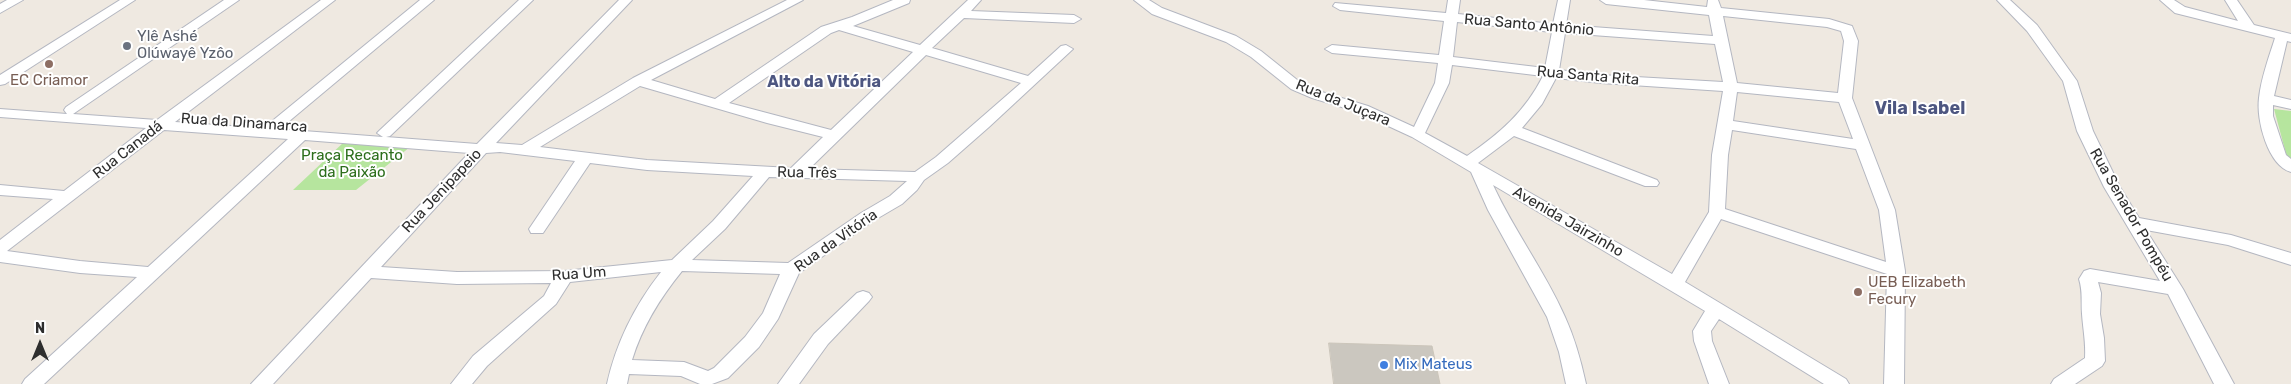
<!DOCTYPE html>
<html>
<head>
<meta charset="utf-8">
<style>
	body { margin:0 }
	#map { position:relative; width:2291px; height:384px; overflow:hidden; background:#efe9e1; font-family:Rubik,sans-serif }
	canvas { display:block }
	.north { position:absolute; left:15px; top:319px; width:50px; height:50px; -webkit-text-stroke:4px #fff; paint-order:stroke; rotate:0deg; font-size:14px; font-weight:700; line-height:20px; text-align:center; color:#2e2e2e }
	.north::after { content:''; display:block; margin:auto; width:18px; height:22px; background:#2e2e2e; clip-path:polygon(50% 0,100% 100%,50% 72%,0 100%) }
</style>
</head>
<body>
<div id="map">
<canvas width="2291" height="384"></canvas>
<div class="north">N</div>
</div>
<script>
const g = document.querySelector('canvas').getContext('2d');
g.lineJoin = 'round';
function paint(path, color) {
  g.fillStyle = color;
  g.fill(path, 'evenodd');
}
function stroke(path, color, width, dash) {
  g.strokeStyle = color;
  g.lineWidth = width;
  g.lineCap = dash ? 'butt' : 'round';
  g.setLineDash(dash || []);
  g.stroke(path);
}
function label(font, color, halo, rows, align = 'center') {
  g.font = font + ' Rubik,sans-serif';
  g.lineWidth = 4;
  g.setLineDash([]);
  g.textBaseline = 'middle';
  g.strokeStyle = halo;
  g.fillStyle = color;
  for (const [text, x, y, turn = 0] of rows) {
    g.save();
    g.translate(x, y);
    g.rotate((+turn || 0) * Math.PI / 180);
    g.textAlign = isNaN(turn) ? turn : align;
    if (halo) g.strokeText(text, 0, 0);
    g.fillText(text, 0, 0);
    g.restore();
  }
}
paint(new Path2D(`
	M2274,109L2291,111V163L2288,161Z
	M344,142L410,147L356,190H293Z`), '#b6e59e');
const building = new Path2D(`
	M1329,343L1432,346L1440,384H1334Z`);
paint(building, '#cbc7bf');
stroke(building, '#cbc5ba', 1);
const minor = new Path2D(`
	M7,0H23L0,13V4Z
	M120,0H135L5,84L0,85V75Z
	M224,0H239L73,114L157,120L321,0H335L175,122L273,129L268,125L271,122L420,0H434L281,128L277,129L383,137L377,133L380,130L519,0H533L390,136L386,137L477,144L619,0H632L496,143L522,145L633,78L787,0H803L651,80L715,99L821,27L852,17L893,0H910L909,3L853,26L920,45L968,0H981L971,11L1074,15L1081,19L1074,23L964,18L932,48L1028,76L1061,46L1066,45L1073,49L989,127L948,163L924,180L917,190L902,204L873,221L799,273L778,319L759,347L728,378L712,384H700L681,376L629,374L627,384H607C616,343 635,305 661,272L570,282L556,304L487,366L472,384H451L473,356L544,296L551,283L457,284L371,278L273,384H251L469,153L305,140L44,384H22L25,379L137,277L80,273L0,262V240L53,199L0,195V185L64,191L146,128L0,117V109L67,114L64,110L66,107ZM839,30L913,52L831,130L729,103L831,33ZM926,55L1021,83L936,157L915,172L809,169ZM640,86L767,123L823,137L791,168L647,160L540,147ZM164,130L288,139L148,267L80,261L7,251ZM500,152L575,161L529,229L531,233H543L590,163L647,170L753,176L713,221L672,260L564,271L457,272L381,267L486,153ZM769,177L907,181L890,196L861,213L788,263L692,260L725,229ZM682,271L780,274L763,313L745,337L714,368L708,371L684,362L632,360C642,327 660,298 682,271Z
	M1134,0H1149L1162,8L1236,36L1261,51L1301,83L1322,92L1368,106L1414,127L1435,83L1438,63L1332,53L1325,49L1332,45L1439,55L1444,21L1340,10L1333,6L1335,3L1446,13L1448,0H1460L1458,14L1553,24L1558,0H1570L1566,25L1713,36L1709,15L1606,4L1600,0H1644L1707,7L1708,0H1718L1721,8L1829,19L1852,26L1858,41L1852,98L1895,210L1905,271L1904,384H1884L1887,274L1721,219L1685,282L1846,379L1849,384H1824L1719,319L1711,331L1712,341L1729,384H1709L1694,341L1693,331L1705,311L1493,185C1514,231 1545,271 1565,317C1575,339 1581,361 1586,384H1566L1559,352L1547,317L1488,210L1471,172L1412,137L1358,112L1312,98L1291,89L1251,57L1226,42L1152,14ZM1723,16L1827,27L1841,31L1844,41L1838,93L1737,83ZM1457,22L1552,32L1545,68L1453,57ZM1565,33L1715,44L1723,82L1601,75L1559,70ZM1452,65L1543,76C1525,112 1499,134 1467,156L1425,133L1449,83ZM1556,78L1601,83L1723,91L1712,155L1709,212L1672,274L1478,163L1514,136L1645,186H1657L1659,183L1657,180L1522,128L1542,104ZM1737,92L1839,102L1853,139L1733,121ZM1732,130L1856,149L1879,210L1886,262L1725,209L1728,155Z
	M1997,0H2010L2037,25L2077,81L2093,131L2120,187L2139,218L2231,235L2291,253V265L2228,245L2146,230L2183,289L2234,384H2214L2168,294L2098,282L2101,293L2100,314L2104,338L2105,361L2102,366L2075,384H2051L2054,379L2085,358C2086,343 2083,329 2082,314C2081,302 2083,292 2079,279L2084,271L2090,269L2160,281L2104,187L2077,131L2063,81L2027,31Z
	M2160,0H2174L2185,7L2238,21L2225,0H2237L2254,25L2291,34V42L2287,41L2274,96L2291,100V109L2273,105V116L2286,155L2291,159V172C2268,166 2256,120 2259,98C2261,78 2269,57 2275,38L2175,13Z
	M863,291L869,293L872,297L869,301L828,344L799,384H778L814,334L857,293Z`);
stroke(minor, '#b4b7c1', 2);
paint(minor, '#fff');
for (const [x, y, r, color] of [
	[127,46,5,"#6b7280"],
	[49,64,5,"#8d6e63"],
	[1858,292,5,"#8d6e63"],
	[1384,365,5,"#3f7fe0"]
]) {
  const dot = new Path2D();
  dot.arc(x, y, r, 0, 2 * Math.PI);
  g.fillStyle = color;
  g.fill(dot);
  stroke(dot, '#fff', 2);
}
label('15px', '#2e2e2e', '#fff', [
	["Rua Santo Antônio",1529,25,5],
	["Rua Santa Rita",1588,76,5],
	["Rua da Juçara",1343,103,22],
	["Rua da Dinamarca",244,123,4],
	["Rua Canadá",128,150,-38],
	["Rua Três",807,173,1],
	["Rua Jenipapeio",442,191,-47],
	["Rua Senador Pompéu",2131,215,60],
	["Avenida Jairzinho",1568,222,30],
	["Rua da Vitória",836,241,-35],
	["Rua Um",579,274,-4]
]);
label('15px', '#5b616d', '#fff', [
	["Ylê Ashé",137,37],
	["Olúwayê Yzôo",137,54]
], 'left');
label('15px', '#785e54', '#fff', [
	["EC Criamor",49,81],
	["UEB Elizabeth",1868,283,"left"],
	["Fecury",1868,300,"left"]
]);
label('15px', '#2c6e1b', '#fff', [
	["Praça Recanto",352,156],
	["da Paixão",352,173]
]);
label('15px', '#366cbe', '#fff', [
	["Mix Mateus",1394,365]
], 'left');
label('bold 16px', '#4d5680', '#fff', [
	["Alto da Vitória",824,82]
]);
label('bold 18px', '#4d5680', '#fff', [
	["Vila Isabel",1920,109]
]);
</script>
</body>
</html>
